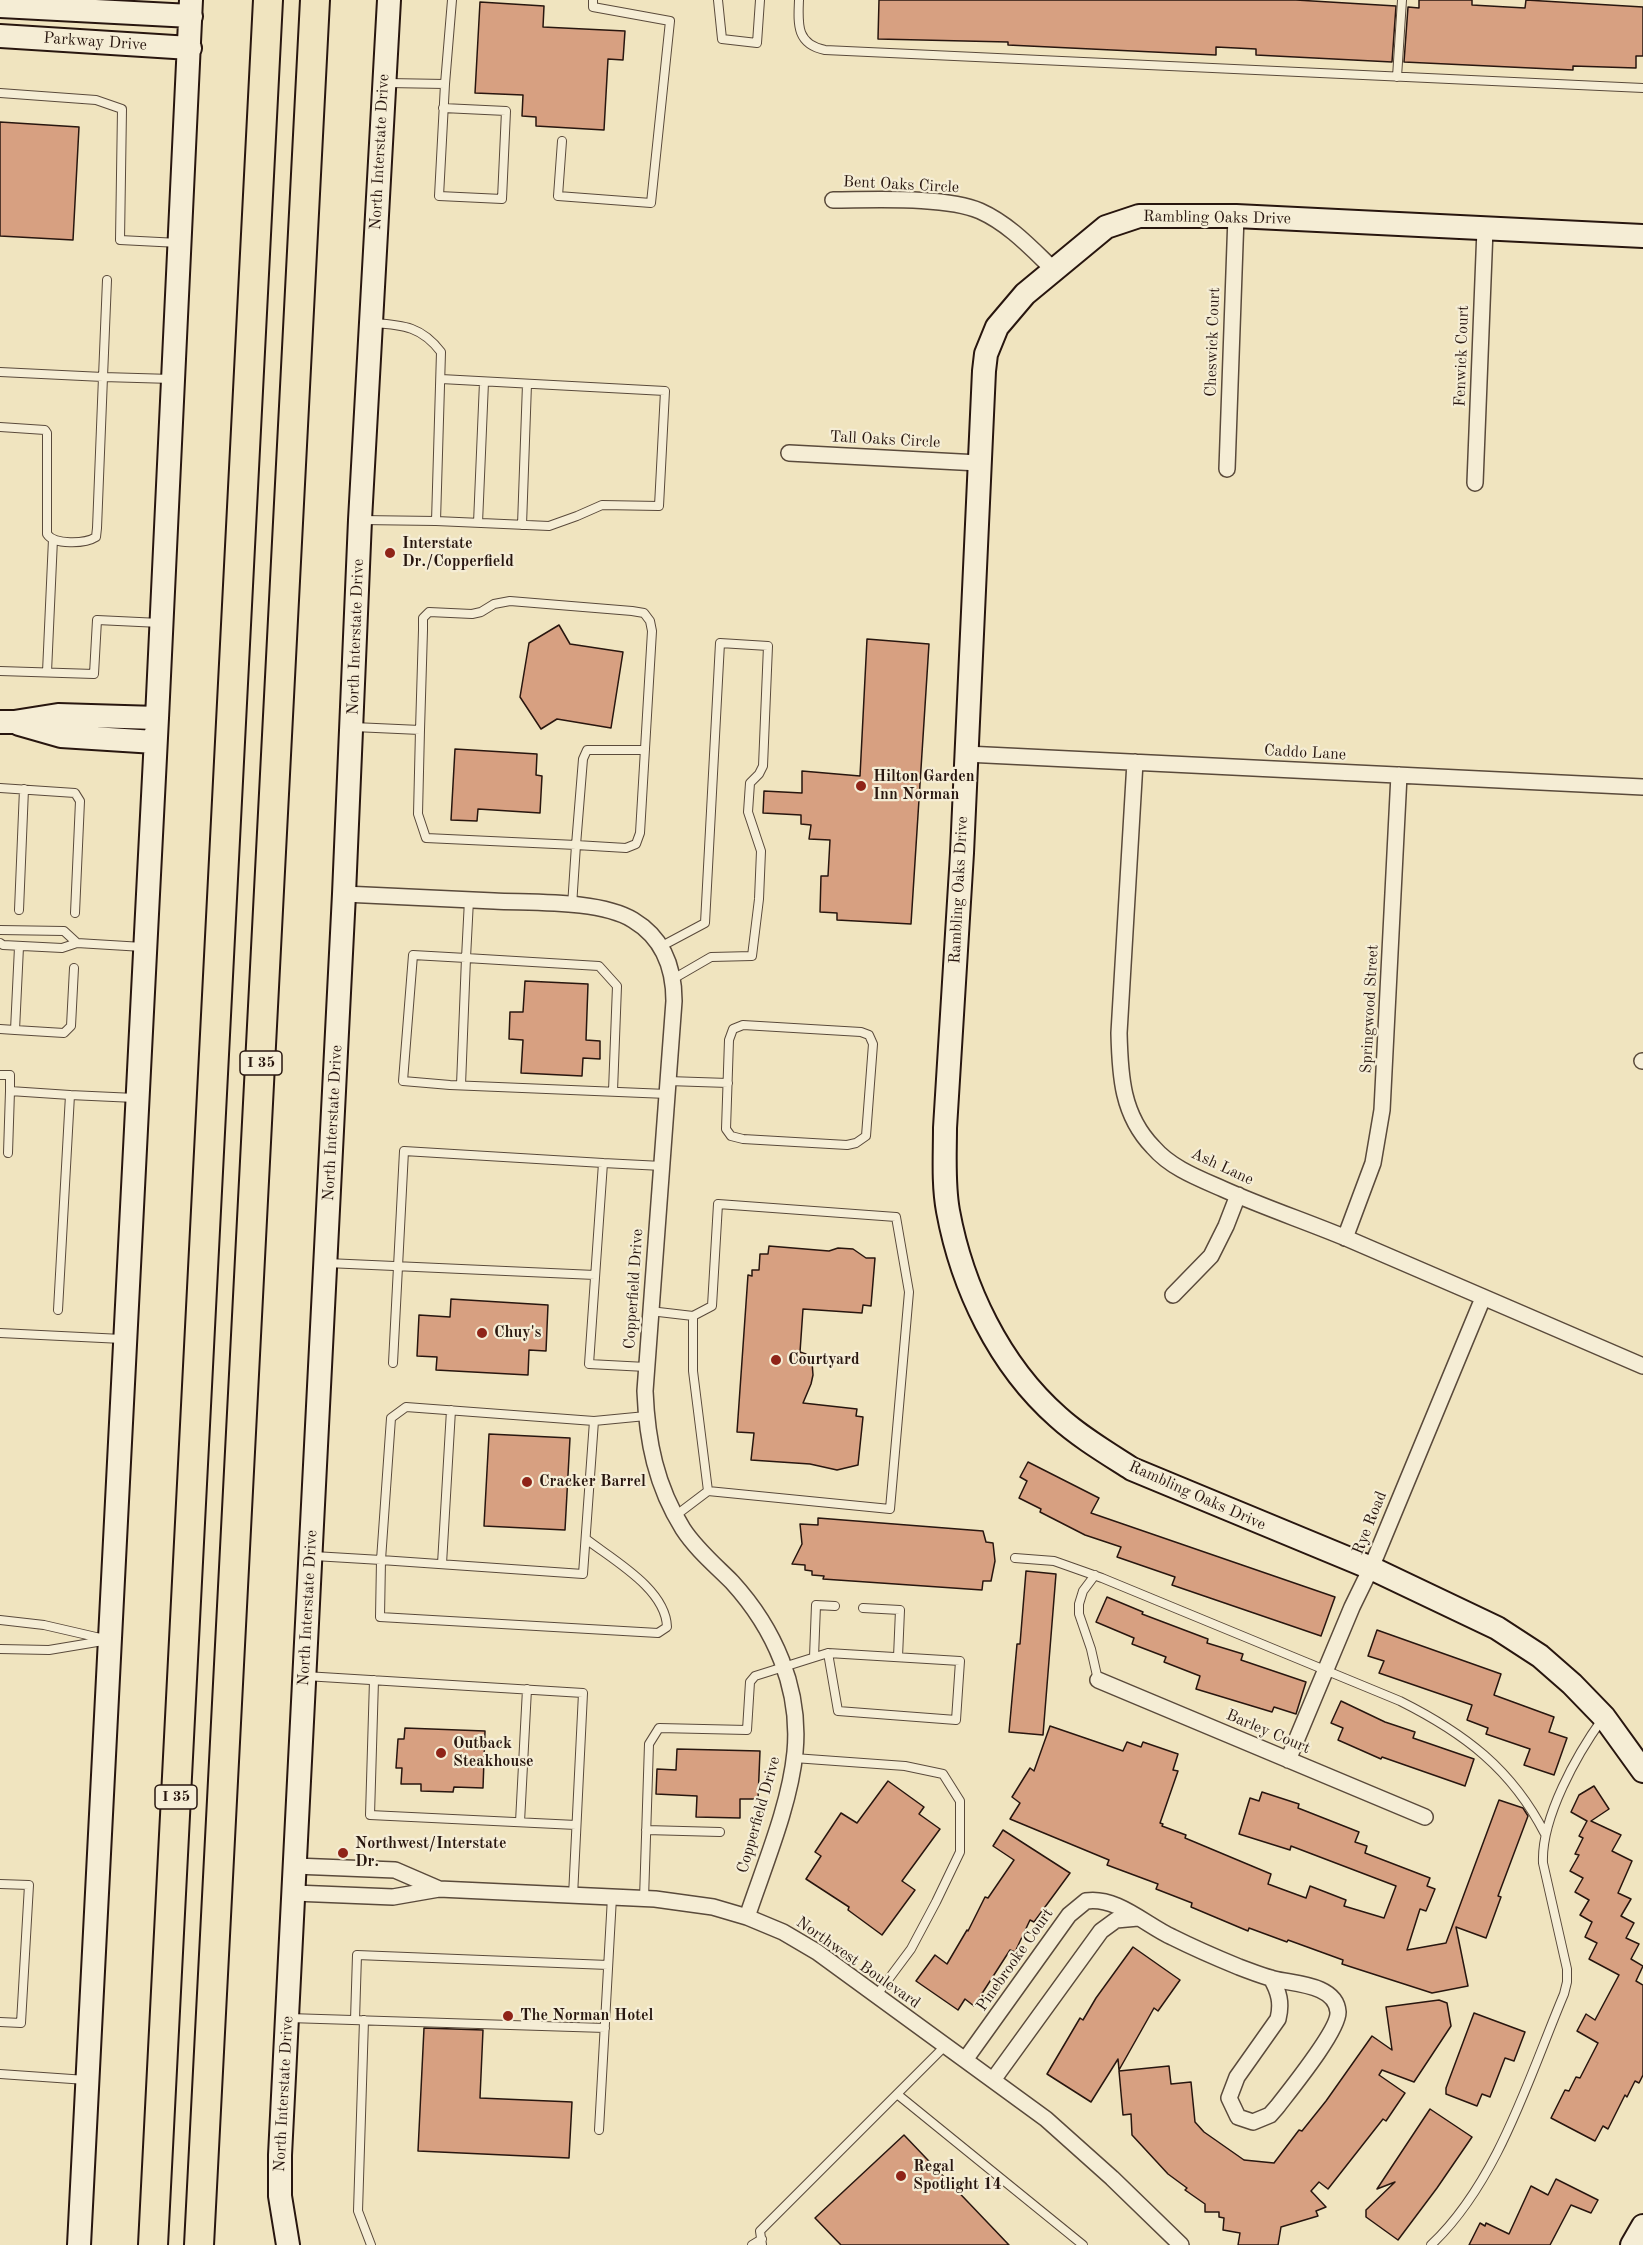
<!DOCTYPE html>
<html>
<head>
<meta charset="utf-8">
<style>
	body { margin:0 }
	canvas { display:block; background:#f0e4bf }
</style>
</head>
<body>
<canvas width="1643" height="2245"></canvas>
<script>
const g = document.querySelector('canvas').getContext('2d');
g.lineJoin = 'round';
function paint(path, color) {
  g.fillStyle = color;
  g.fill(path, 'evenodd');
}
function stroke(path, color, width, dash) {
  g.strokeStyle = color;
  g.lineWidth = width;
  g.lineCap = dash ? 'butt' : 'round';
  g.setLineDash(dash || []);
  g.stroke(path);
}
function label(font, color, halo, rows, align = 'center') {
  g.font = font + ' "Old Standard TT",serif';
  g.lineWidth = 4.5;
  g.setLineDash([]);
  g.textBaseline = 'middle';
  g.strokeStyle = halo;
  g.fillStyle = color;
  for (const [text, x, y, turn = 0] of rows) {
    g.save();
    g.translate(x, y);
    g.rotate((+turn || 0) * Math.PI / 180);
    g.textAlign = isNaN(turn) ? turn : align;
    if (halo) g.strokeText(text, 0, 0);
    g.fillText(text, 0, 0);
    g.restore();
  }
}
const building = new Path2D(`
	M879,0H1296L1396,6L1392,62L1256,55V49L1216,47V55L1008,45V42L878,39Z
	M1419,0H1472V5L1525,8L1526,0L1643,7V56H1636V68L1573,66V70L1404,62L1408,7L1419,8Z
	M480,2L544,6L543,27L625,31L623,60L608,59L604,130L536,126V117L522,116L523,95L475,93Z
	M0,122L79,127L73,240L0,236Z
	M559,625L570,644L623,652L611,728L557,719L541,729L520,697L529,643Z
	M867,639L929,644L911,924L837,920V913L820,912L821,876H828L830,840L809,839L811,825L801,824V815L763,813L764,791L802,793V771L860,776Z
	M455,749L537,754L536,775L542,776L540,813L478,809L477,821L451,820Z
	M525,981L588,984L586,1040L600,1041V1059L583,1058L582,1076L521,1073L523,1040L509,1039L510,1012H523Z
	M769,1246L829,1251L838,1248L853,1249L866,1258H875L871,1306L863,1305L862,1313L803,1309L800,1352L806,1354L812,1362L813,1375L811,1384L803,1403L857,1409L856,1416L863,1417L858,1465L837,1470L810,1464L751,1460L754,1433L737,1432L748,1275L752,1276V1270H759L760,1254H768Z
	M451,1299L548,1305L546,1351L529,1350L528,1375L436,1370L437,1357L417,1356L419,1315L450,1317Z
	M489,1434L570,1438L565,1530L484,1526Z
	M1028,1462L1099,1498L1091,1513L1335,1597L1321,1636L1172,1585L1175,1577L1117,1557L1121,1547L1085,1535L1040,1512L1041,1509L1019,1498L1027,1481L1020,1477Z
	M818,1518L983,1531L986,1542L993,1543L995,1561L991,1581H983L982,1590L823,1579L824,1576L812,1575V1571L805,1570V1565L792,1564L802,1544L800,1524L818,1525Z
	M1026,1571L1056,1574L1043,1735L1009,1732L1017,1644H1020Z
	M1107,1597L1143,1612L1142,1614L1208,1639L1207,1643L1243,1654L1241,1660L1306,1682L1296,1714L1274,1707L1272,1712L1196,1689L1200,1676L1164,1662L1166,1657L1132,1644L1134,1638L1096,1622Z
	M1377,1630L1501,1674L1494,1695L1554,1717L1549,1732L1567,1738L1554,1775L1524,1765L1530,1749L1486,1734L1488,1728L1467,1720L1472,1705L1379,1673L1384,1661L1368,1656Z
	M1341,1701L1385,1722L1415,1732L1413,1738L1474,1759L1465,1786L1382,1757L1381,1759L1338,1740L1343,1728L1331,1723Z
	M1050,1726L1123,1751L1127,1742L1141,1747L1143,1742L1178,1754L1173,1770L1178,1771L1160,1823L1163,1824L1162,1826L1186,1835L1185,1838L1271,1874L1268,1884L1306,1898L1310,1886L1346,1900L1344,1906L1384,1918L1396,1886L1291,1846L1290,1850L1239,1834L1250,1798L1259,1801L1262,1792L1299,1804L1298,1808L1359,1832L1355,1842L1367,1846L1365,1853L1430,1878L1427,1886L1435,1889L1426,1911L1420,1909L1407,1950L1446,1943L1499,1800L1523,1808L1528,1816L1498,1896L1501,1897L1486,1938L1456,1927L1468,1986L1432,1993L1342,1964L1343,1960L1288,1940L1287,1942L1249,1928L1248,1931L1191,1907L1192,1903L1156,1889L1158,1884L1107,1865L1109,1860L1010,1819L1020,1803L1012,1797L1030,1768L1034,1771Z
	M405,1728L485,1731L483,1788L454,1787L453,1792L421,1791V1784H401L402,1768H396L398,1739H404Z
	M677,1749L760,1751L758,1799H740V1818L696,1817L697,1796L656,1794L657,1769L676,1770Z
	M888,1781L924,1807L919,1814L940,1829L902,1881L915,1890L882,1935L848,1910L849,1907L806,1879L821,1856L815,1852L841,1813L857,1823Z
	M1594,1786L1609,1809L1591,1821L1621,1835L1612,1851L1632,1861L1618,1893L1631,1899L1621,1916L1634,1923L1626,1938L1639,1944L1631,1959L1643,1966L1636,1981L1643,1985V2075L1639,2083L1635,2081L1627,2097L1625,2095L1608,2129L1603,2126L1595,2141L1551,2118L1565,2090L1569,2091L1576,2077L1580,2078L1598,2043L1577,2031L1586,2014L1595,2020L1619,1975L1589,1959L1597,1943L1585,1937L1592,1922L1580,1915L1589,1900L1575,1892L1583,1878L1570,1871L1579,1855L1575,1854L1583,1838L1579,1836L1587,1821L1571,1812L1579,1795Z
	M1003,1830L1070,1873L1034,1922L1030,1920L1015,1952L1010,1950L974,2006L965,1999L958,2010L916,1981L935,1955L947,1964L967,1930L968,1931L985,1897L988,1898L1014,1860L993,1846Z
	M1133,1947L1180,1980L1158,2011L1154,2008L1119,2070L1118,2059L1091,2102L1047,2074L1080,2018L1083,2020L1096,1998Z
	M1439,2000L1447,2003L1451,2026L1414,2082L1382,2070L1379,2075L1405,2093L1386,2121L1383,2119L1328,2189L1319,2182L1311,2191L1326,2207L1316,2211L1318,2216L1281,2227L1278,2245H1238L1240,2233L1223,2230L1224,2218L1219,2217V2212H1205V2204L1185,2190L1187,2188L1168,2174L1132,2135L1131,2114L1123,2115L1119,2071L1169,2066L1171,2084L1191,2082L1195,2122L1204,2132L1244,2160L1274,2163L1299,2130L1302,2131L1326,2101L1372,2036L1392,2050L1386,2007Z
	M1474,2013L1525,2032L1514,2061L1505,2058L1490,2097L1482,2094L1477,2106L1446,2094V2088Z
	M424,2028L483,2030L480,2098L572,2102L569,2158L418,2151Z
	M1430,2109L1472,2137L1437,2188L1398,2240L1366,2217V2210L1395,2182L1377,2189Z
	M904,2135L1009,2245H841L815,2218Z
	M1556,2179L1598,2200L1591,2213L1571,2205L1550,2245H1469L1480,2223L1485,2226L1486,2223L1509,2234L1531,2186L1548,2195Z`);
paint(building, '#d7a081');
stroke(building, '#28160f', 1.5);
const lane = new Path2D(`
	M718,0L722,39L757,43L760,0
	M799,0C798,24 796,44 825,50L1643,88
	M1397,77L1402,0
	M388,83L445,84L452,0
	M0,93L96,100L122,109L120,240L179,243
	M443,108L506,111L502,199L439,196L445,84
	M562,141L558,196L651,203L670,21L593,7V0
	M0,372L103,377L107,280
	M0,427L45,430L47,433V534C54,545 85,544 96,537L97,528L103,377L172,379
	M361,520L436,521L441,352C422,327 404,325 374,323
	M436,521L549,526L577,516L602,505L659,506L665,391L441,379
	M478,523L484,382
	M522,525L527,384
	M0,671L94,674L97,620L160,623
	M47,672L53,539
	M354,727L420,730L418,814L426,838L576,845L572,906
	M420,730L423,630V618L429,612L472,614L481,612L494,604L510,601L632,611L644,613L650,621L652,631L640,833L636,844L626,848L576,845L583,759L587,750H645
	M0,788L75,793L80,801L75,913
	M469,900L466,958L413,955L403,1081L450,1085L667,1094
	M19,910L24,789
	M0,930L64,931L77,943
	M0,943L3,945L62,948L77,943L143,947
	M660,947L705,923L720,643L768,646L763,766L759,774L750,783L748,812L761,851L759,899L752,956L711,957L673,979
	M743,1025L861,1032L869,1035L873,1044L866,1136L856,1143L847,1145L743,1139L731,1136L726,1129L729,1040L733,1029Z
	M0,1029L15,1030L19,947
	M15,1030L64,1033L71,1026L74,968
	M0,1075H10V1091L70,1095L58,1310
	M668,1081L728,1083
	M461,1085L466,958L599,966L617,986L613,1091
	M70,1095L135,1098
	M8,1153L10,1091
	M327,1263L595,1275
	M650,1311L693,1316L712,1306L718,1204L896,1217L909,1292L890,1509L708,1491L675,1516
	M693,1316V1371L708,1491
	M0,1333L122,1339
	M393,1363L404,1151L603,1163
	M646,1367L589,1364L603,1163L662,1166
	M586,1539C613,1560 666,1589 667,1627L658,1633L380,1617L381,1560L583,1574L594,1421
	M314,1556L381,1560L391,1418L406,1407L594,1421L646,1416
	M1015,1558L1054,1561L1102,1578L1400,1701C1464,1733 1512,1769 1545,1834
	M442,1564L451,1410
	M1095,1575L1083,1591L1079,1604V1614L1091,1649L1098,1680
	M863,1608L900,1610L898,1657
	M0,1620L44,1625L109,1640L49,1650L0,1649
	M814,1657L816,1605L835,1606
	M305,1676L583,1693L573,1896
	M374,1680L370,1815L576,1825
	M794,1758L905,1766L943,1774L960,1801V1852L936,1902L911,1949L876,1996
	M520,1822L527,1689
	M646,1830L720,1832
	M0,1884L29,1885L21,2023L0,2022
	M644,1899L649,1744L659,1728L747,1730L750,1682L755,1676L828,1653L960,1661L956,1720L838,1711L828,1653
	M289,2018L605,2028
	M355,2020L357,1955L608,1965
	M364,2020L358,2211L371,2245
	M0,2074L86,2080
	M897,2094L1083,2245
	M599,2130L612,1897
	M752,2245L762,2239
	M762,2245L760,2231L945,2046
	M1431,2245C1498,2182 1529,2077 1564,1994L1567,1982V1969L1543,1863C1541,1818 1577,1754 1603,1718`);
const street = new Path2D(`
	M833,200C872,200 946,196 980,211C1009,224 1031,248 1053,269
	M789,453L979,463
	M1227,469L1236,216
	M1475,483L1485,229
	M966,754L1643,787
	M1135,762L1119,1033C1120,1076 1122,1115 1153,1147C1171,1168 1198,1178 1223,1189C1263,1207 1305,1221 1346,1238C1445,1280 1544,1324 1643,1366
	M344,894C394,896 444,899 494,901C533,903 600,900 633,920C663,938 674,967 674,1001L645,1391C647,1441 656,1486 683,1529C696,1549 715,1565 732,1582C774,1628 801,1688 795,1752C790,1805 764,1866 747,1917
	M1642,1061H1643
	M1345,1238L1373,1163L1382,1110L1399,775
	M1173,1295L1211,1256L1226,1226L1238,1195
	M1098,1680L1425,1817
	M1288,1760L1352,1607L1371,1568L1483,1298
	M295,1866L395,1870L439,1889
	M294,1893L393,1897L439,1889L655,1899L713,1907L747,1917L783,1932L817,1952L1046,2119L1112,2178L1181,2245
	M965,2060L1069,1915L1086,1901C1116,1896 1146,1925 1172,1937C1194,1948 1217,1958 1239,1967C1250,1971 1262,1976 1274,1979C1293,1984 1336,1984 1338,2012C1339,2030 1290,2090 1277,2107L1270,2115L1253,2122L1238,2117L1229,2098L1237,2077L1278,2019C1282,2003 1279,1992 1271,1978
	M993,2080L1101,1931L1116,1920L1138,1918`);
const secondary = new Path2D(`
	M0,6L191,16
	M0,36L190,48
	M1643,236L1236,216H1139L1106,227L1025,294L997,327L986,354L984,371L962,853L945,1128C945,1155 943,1184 948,1211C962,1287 999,1365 1058,1417C1080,1437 1107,1453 1132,1469L1371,1568L1497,1628L1540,1656L1572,1684L1604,1717L1643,1771
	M0,722H14L58,715L157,718
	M19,724L61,736L155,742
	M79,2245L157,718L191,0
	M288,2245L280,2196V2155L344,894L360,520L389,0
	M1632,2245L1643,2226`);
const highway = new Path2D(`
	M153,2245L268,0
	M199,2245L315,0`);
stroke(lane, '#5a4a3b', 10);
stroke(street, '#5a4a3b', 18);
stroke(secondary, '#28160f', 26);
stroke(highway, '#28160f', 32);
stroke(lane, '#f5edd5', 8);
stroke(street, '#f5edd5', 15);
stroke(secondary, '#f5edd5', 22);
stroke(highway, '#f0e4bf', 28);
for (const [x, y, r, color] of [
	[390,553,6,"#8f2418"],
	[861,786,6,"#8f2418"],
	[482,1333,6,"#8f2418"],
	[776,1360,6,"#8f2418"],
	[527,1482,6,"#8f2418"],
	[441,1753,6,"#8f2418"],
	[343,1853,6,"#8f2418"],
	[508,2016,6,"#8f2418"],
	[901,2176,6,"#8f2418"]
]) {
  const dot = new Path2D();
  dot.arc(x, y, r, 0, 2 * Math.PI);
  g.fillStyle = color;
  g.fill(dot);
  stroke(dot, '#f5edd5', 2);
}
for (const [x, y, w] of [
	[261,1063,42],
	[176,1797,42]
]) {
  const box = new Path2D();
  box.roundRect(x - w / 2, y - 12, w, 24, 4.5);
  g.fillStyle = '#f5edd5';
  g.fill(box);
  stroke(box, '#28160f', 1.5);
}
label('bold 15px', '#28160f', null, [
	["I 35",261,1063],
	["I 35",176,1797]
]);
label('16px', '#28160f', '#f5edd5', [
	["Parkway Drive",95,42,4],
	["North Interstate Drive",380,152,-87],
	["Bent Oaks Circle",901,185,3],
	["Rambling Oaks Drive",1217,218,1],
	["Cheswick Court",1213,342,-88],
	["Fenwick Court",1462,356,-88],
	["Tall Oaks Circle",885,440,3],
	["North Interstate Drive",356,637,-88],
	["Caddo Lane",1305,753,3],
	["Rambling Oaks Drive",959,890,-87],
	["Springwood Street",1370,1009,-87],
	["North Interstate Drive",333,1123,-87],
	["Ash Lane",1222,1167,25],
	["Copperfield Drive",634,1289,-86],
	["Rambling Oaks Drive",1197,1496,24],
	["Rye Road",1370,1523,-68],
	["North Interstate Drive",308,1608,-87],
	["Barley Court",1268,1732,23],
	["Copperfield Drive",759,1815,-74],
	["Pinebrooke Court",1015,1960,-55],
	["Northwest Boulevard",858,1963,35],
	["North Interstate Drive",284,2094,-87]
]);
label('bold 16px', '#28160f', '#f5edd5', [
	["Interstate",402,544],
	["Dr./Copperfield",402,562],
	["Hilton Garden",873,777],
	["Inn Norman",873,795],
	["Chuy's",494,1333],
	["Courtyard",788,1360],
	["Cracker Barrel",539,1482],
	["Outback",453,1744],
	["Steakhouse",453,1762],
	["Northwest/Interstate",355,1844],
	["Dr.",355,1862],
	["The Norman Hotel",520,2016],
	["Regal",913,2167],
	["Spotlight 14",913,2185]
], 'left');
</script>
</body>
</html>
